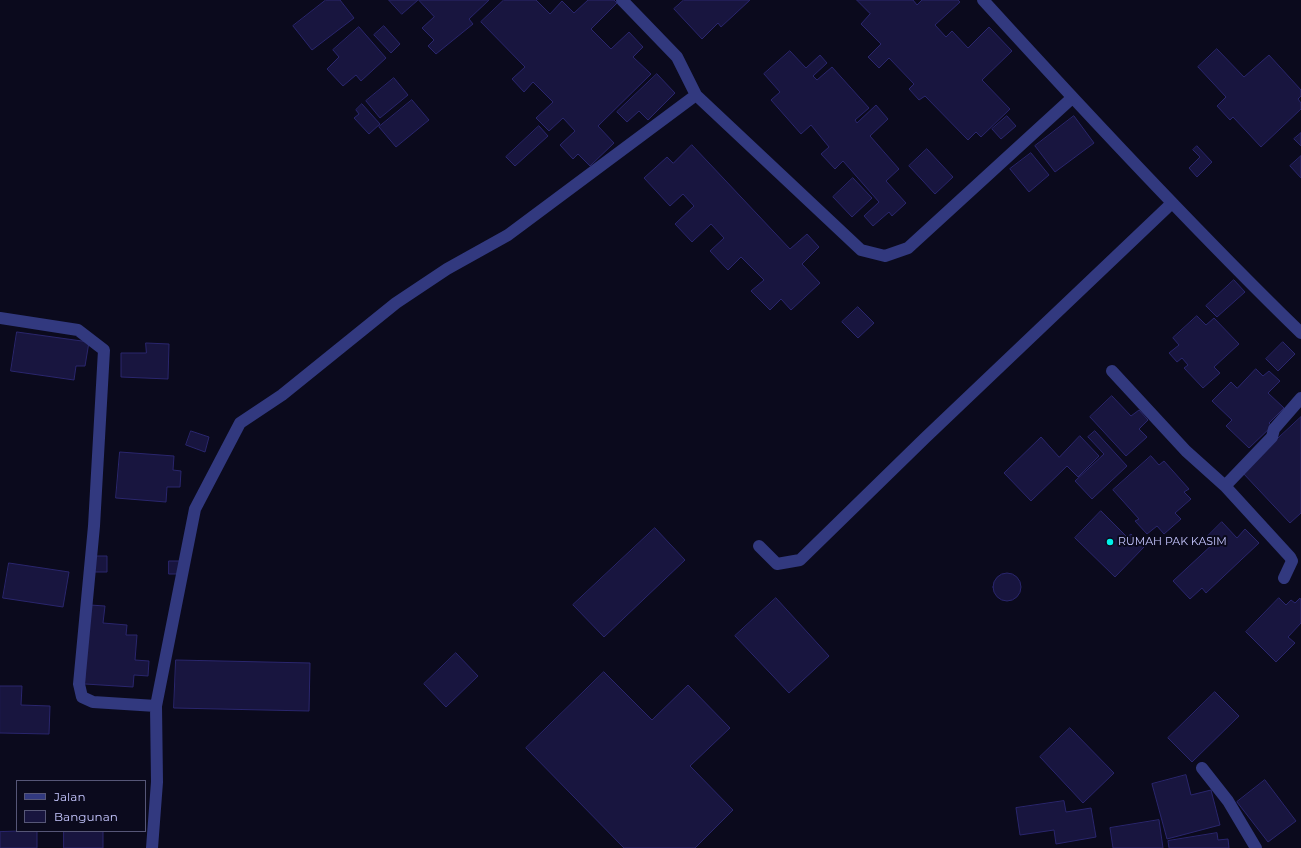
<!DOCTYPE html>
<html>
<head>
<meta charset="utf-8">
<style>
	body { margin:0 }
	#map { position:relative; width:1301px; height:848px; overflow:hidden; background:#0b0a1d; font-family:Montserrat,sans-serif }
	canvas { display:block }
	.legend { position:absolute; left:16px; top:780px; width:130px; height:52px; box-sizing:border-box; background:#0b0a1d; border:1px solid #565677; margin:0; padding:5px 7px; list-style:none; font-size:12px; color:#c6c7ff }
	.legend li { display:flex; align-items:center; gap:8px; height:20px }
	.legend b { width:20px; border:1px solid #565677 }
</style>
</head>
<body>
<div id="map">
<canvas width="1301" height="848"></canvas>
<ul class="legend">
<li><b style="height:5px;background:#32397f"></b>Jalan</li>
<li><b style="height:11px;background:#18153f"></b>Bangunan</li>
</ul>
</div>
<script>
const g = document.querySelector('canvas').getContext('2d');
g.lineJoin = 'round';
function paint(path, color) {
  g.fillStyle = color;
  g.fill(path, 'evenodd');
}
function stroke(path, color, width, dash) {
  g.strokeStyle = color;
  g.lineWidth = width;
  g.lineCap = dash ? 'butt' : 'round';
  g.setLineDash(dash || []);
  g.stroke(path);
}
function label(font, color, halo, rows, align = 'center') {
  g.font = font + ' Montserrat,sans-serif';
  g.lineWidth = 4;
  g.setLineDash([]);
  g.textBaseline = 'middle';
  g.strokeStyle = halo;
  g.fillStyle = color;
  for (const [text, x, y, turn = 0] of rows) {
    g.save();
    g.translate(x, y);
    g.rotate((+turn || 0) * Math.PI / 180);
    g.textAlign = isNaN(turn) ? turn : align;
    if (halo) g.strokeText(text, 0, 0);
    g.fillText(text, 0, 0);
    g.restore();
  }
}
const building = new Path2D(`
	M326,0H340L354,18L312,50L293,26Z
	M389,0H418L402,14Z
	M419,0H489L469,19L473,24L436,54L428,46L434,40L422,28L434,17Z
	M504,0H536L550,14L562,1L574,13L588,0H614L617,3L591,29L611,49L629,32L643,47L633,57L651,74L598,126L614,143L590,166L578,154L573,159L560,145L575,131L563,118L549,131L536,118L553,102L533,82L524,92L512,79L525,67L481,22Z
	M684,0H750L721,27L718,23L702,39L674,9Z
	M857,0H913L917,5L922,0H958L960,2L935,25L946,37L952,31L968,48L989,27L1012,51L982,80L1010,109L981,137L976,132L968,140L925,96L919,100L909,89L914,84L889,58L879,68L868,57L881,44L861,24L870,14Z
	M384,26L400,44L391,53L374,35Z
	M359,27L386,58L361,81L356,75L343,86L327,69L339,57L333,50Z
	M1217,49L1244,77L1269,55L1301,90V96L1298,99L1301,103V109L1261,147L1233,117L1230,120L1217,106L1226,97L1198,67Z
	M790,51L806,68L820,55L827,63L813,76L817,80L832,67L869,108L855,120L857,123L876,105L888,119L870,136L899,169L886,181L906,203L892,216L889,212L873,226L864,216L879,202L843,161L835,169L821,154L829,147L811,125L801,134L771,100L780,92L764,74Z
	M657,74L675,93L648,120L639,111L627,122L617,112Z
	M394,78L408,95L380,118L366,101Z
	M412,100L429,120L396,147L379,127Z
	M362,104L380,124L369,134L354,118L359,114L356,110Z
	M1007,116L1016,126L1001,139L992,129Z
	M1074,116L1094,143L1055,172L1035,146Z
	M539,126L548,136L515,166L506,157Z
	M1301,133V146L1294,139Z
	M692,145L790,249L807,234L819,247L802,264L820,283L791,310L781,299L770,310L751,291L764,280L741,257L728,270L710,251L724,238L711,224L692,242L675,224L694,206L683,194L670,206L644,178L667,157L673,163Z
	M1197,146L1212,162L1197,177L1189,168L1200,157L1193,150Z
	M927,149L953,177L935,194L909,166Z
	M1031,153L1049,175L1029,192L1010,169Z
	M1301,156V178L1290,166Z
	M853,178L872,198L852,217L833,197Z
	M1234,280L1245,292L1217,317L1206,306Z
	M858,307L874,323L858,338L842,322Z
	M1197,316L1206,325L1214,318L1239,344L1214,367L1220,373L1203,388L1184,368L1188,365L1182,358L1177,362L1169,353L1179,345L1173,338Z
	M17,332L89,342L85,366H76L74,380L11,371Z
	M1283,342L1295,354L1278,371L1266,359Z
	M146,343L169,344L168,379L121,377V353H146Z
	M1256,369L1263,376L1269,371L1280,381L1268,393L1284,408L1269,423L1272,426L1249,448L1226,426L1232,420L1212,401L1231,382L1237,388Z
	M1112,396L1131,416L1139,410L1148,420L1139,429L1147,437L1126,456L1090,417Z
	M1301,417V513L1290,523L1242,472Z
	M191,431L209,437L205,452L186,445Z
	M1095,431L1127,466L1092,499L1075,481L1104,454L1088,437Z
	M1080,436L1099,456L1078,477L1067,466L1031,501L1004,473L1041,437L1059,457Z
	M120,452L174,456L173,470L181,471L180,487H167L166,502L116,498Z
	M1151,456L1159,465L1164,461L1189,489L1184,492L1191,499L1175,513L1181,519L1164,534L1157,526L1147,534L1135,521L1139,519L1113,490Z
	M1101,511L1127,537L1131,534L1144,547L1115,577L1075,538Z
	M1222,522L1237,538L1245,529L1259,543L1206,593L1202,588L1190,599L1173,581L1214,543L1208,536Z
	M655,528L685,560L604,637L573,605Z
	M93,556H107V572H93Z
	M169,561H180L179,574H169Z
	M9,563L69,572L63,607L3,598Z
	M993 587a14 14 0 1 1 28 0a14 14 0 1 1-28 0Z
	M776,598L829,656L789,693L735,636Z
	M1279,598L1286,605L1291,600L1295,603L1300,598L1301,600V623L1288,637L1295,643L1276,662L1246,632Z
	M90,605L105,606L103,623L127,625L126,635H137L135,660L149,661L148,676L134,675L133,687L85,684Z
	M456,653L478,676L446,707L424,684Z
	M176,660L310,663L309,711L174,708Z
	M604,672L652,720L688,685L730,728L690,766L733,810L695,848H624L526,748Z
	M0,686H22L21,705L50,706L49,734L0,733Z
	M1215,692L1239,716L1192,762L1168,738Z
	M1070,728L1114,773L1083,803L1040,757Z
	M1186,775L1191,795L1211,790L1220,825L1167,839L1152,784Z
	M1265,780L1296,821L1268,842L1237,802Z
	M1064,801L1066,812L1091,808L1096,837L1056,844L1054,830L1020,835L1016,808Z
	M1159,820L1163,848H1113L1110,828Z
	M37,831V848H0V832Z
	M64,831H103V848H64Z
	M1217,833L1218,840L1228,839L1229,848H1169L1168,841Z`);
paint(building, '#18153f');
stroke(building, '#2a266d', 1);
stroke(new Path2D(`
	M622,0L677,57L696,95L861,250L885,256L908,248L1072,98
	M983,0C1086,113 1191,226 1301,333
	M0,318L78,330L104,350L94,526L79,684L82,697L93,702L156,706
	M1112,371L1186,451L1225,486L1290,557L1292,561L1284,578
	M1225,486L1272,437L1274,429L1301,398
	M759,546L777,564L800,560L925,438L1172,203
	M1202,768L1228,801L1256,848
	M152,848L157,782L156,706L195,509L240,423L282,395L396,303L447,269L508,235L696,95`), '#32397f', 12);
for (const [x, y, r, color] of [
	[1110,542,4,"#00f1e9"]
]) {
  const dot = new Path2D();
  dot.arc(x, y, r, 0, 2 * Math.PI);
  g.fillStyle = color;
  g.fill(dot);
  stroke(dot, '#0b0a1d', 1.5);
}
label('11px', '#c6c7ff', '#0b0a1d', [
	["RUMAH PAK KASIM",1118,542]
], 'left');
</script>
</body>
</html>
